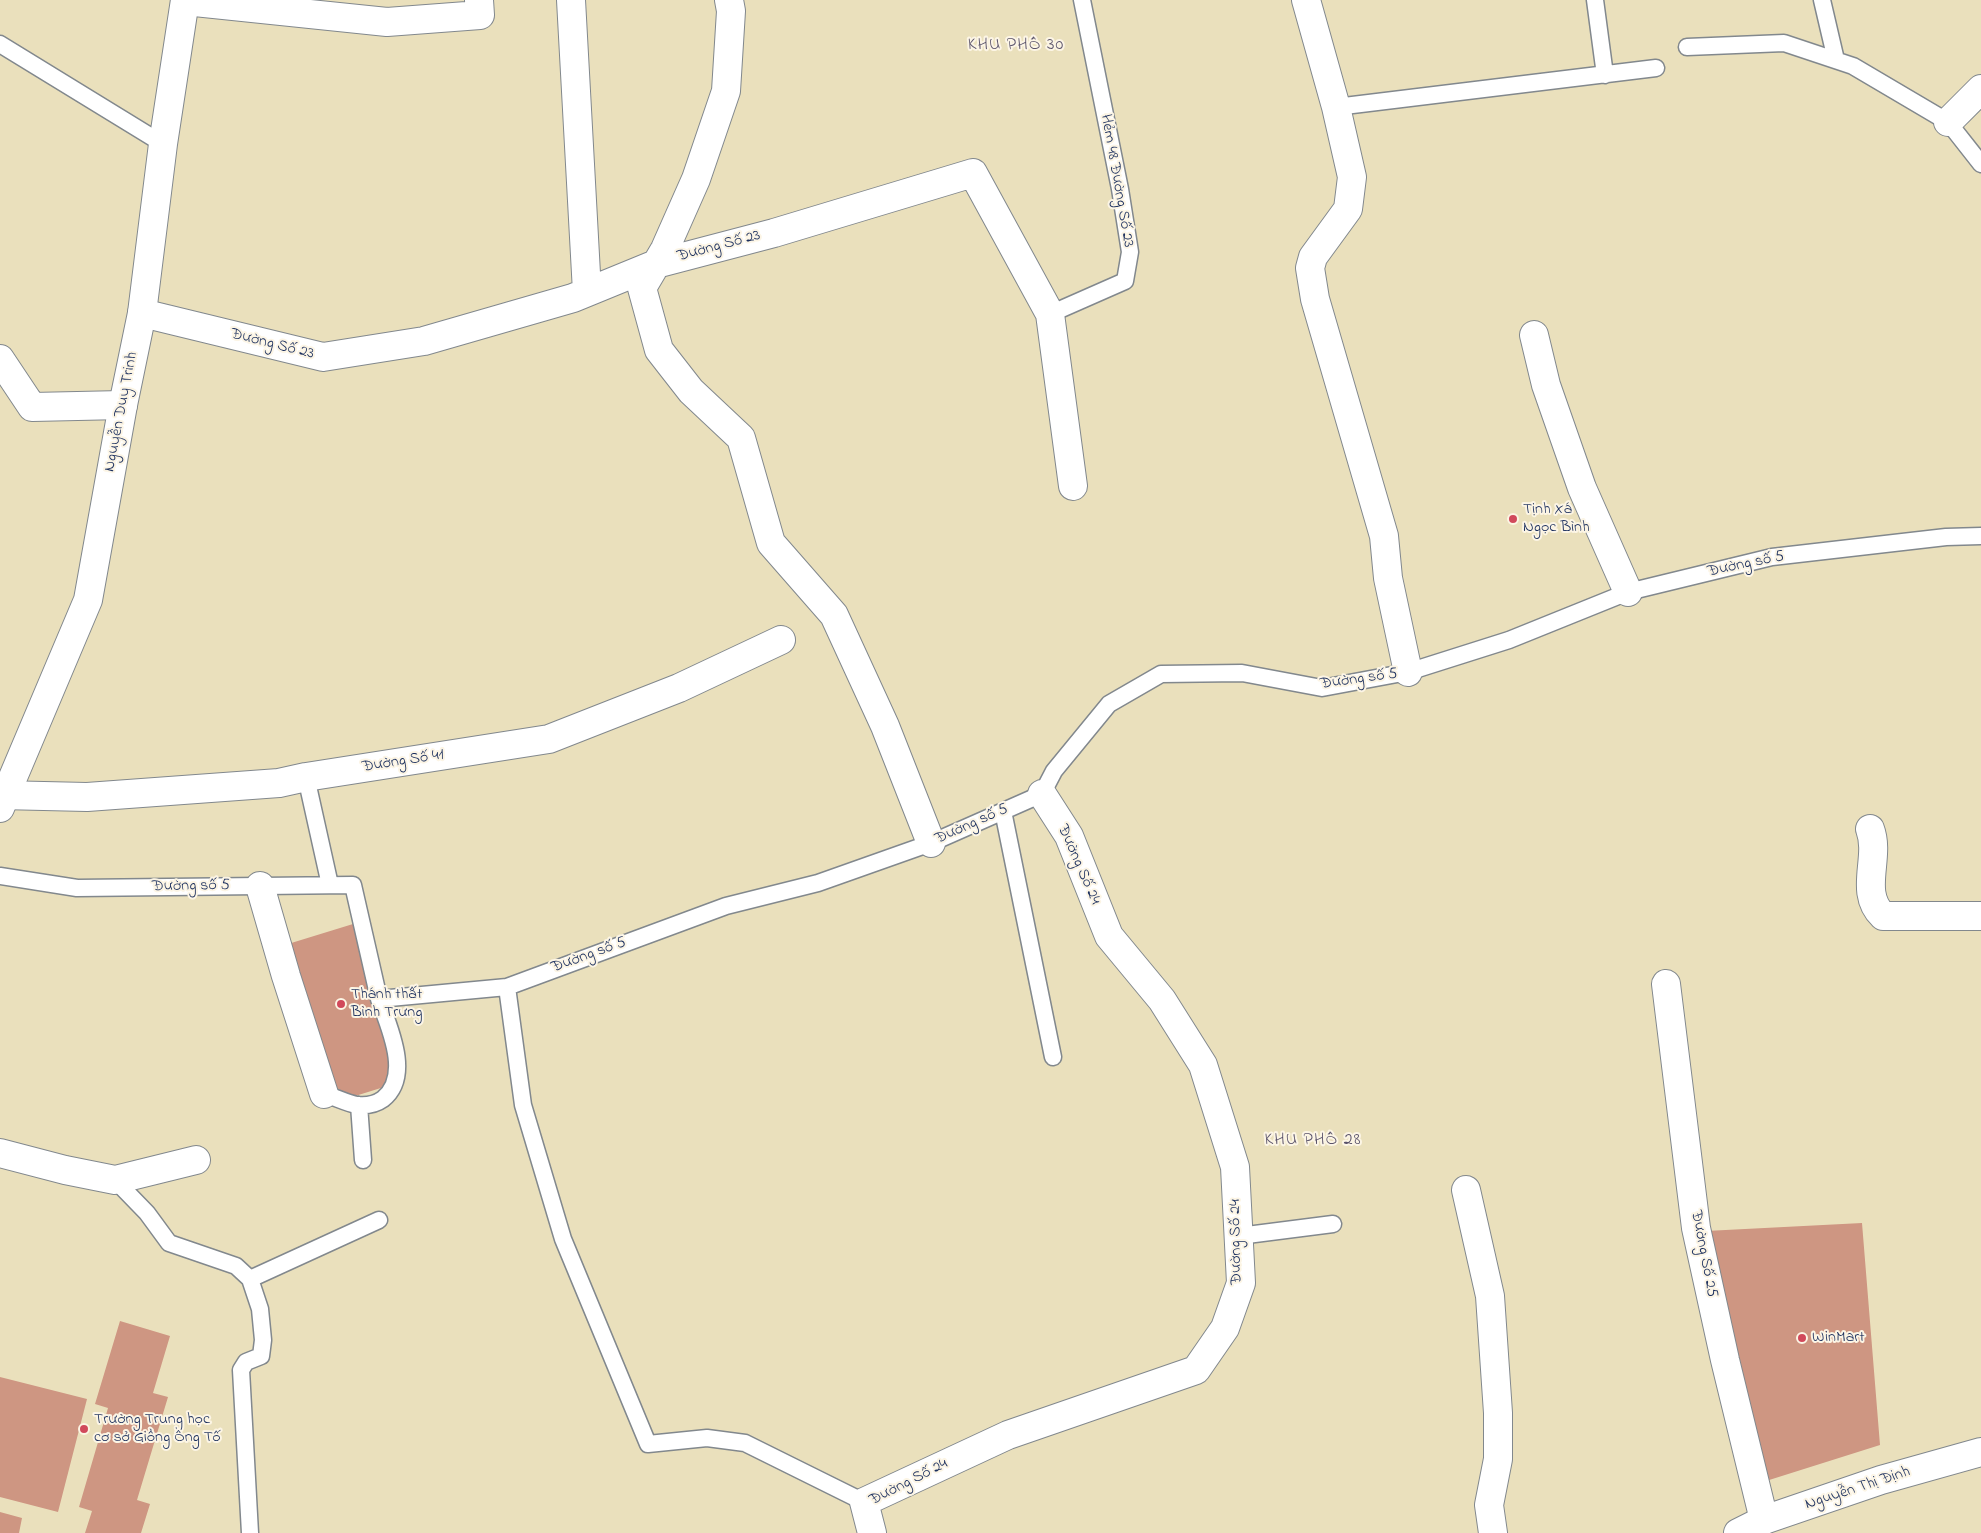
<!DOCTYPE html>
<html>
<head>
<meta charset="utf-8">
<style>
	body { margin:0 }
	canvas { display:block; background:#eae0bc }
</style>
</head>
<body>
<canvas width="1981" height="1533"></canvas>
<script>
const g = document.querySelector('canvas').getContext('2d');
g.lineJoin = 'round';
function paint(path, color) {
  g.fillStyle = color;
  g.fill(path, 'evenodd');
}
function stroke(path, color, width, dash) {
  g.strokeStyle = color;
  g.lineWidth = width;
  g.lineCap = dash ? 'butt' : 'round';
  g.setLineDash(dash || []);
  g.stroke(path);
}
function label(font, color, halo, rows, align = 'center') {
  g.font = font + ' "Indie Flower",sans-serif';
  g.lineWidth = 4;
  g.setLineDash([]);
  g.textBaseline = 'middle';
  g.strokeStyle = halo;
  g.fillStyle = color;
  for (const [text, x, y, turn = 0] of rows) {
    g.save();
    g.translate(x, y);
    g.rotate((+turn || 0) * Math.PI / 180);
    g.textAlign = isNaN(turn) ? turn : align;
    if (halo) g.strokeText(text, 0, 0);
    g.fillText(text, 0, 0);
    g.restore();
  }
}
paint(new Path2D(`
	M353,924L394,1063L384,1087L352,1097L330,1084L288,944Z
	M1862,1223L1880,1445L1766,1481L1706,1231Z
	M120,1321L170,1336L153,1393L168,1397L137,1500L150,1504L141,1533H85L92,1511L79,1507L108,1408L95,1404Z
	M0,1377L87,1399L58,1512L0,1497Z
	M0,1512L22,1518L19,1533H0Z`), '#ce9682');
const lane = new Path2D(`
	M1595,0L1605,75
	M1822,0L1836,60
	M0,44L163,144
	M1687,47L1784,43L1853,66L1948,122L1981,164
	M1336,107L1656,68
	M1050,314L1125,281L1130,252L1120,189L1082,0
	M306,777L330,885
	M1003,811L1053,1057
	M0,876L77,888L353,885L379,999L507,987L726,906L818,883L931,843L1042,794L1054,771L1109,704L1161,674L1242,673L1322,688L1408,672L1509,640L1628,592L1772,557L1946,537L1981,536
	M507,987L523,1105L563,1239L648,1444L707,1438L745,1443L864,1502
	M324,1094C335,1097 346,1103 357,1105C366,1106 376,1104 383,1099C412,1076 389,1027 379,999
	M359,1105L363,1160
	M115,1180L147,1213L169,1243L236,1266L250,1279L260,1309L263,1340L261,1356L246,1362L241,1370L250,1533
	M1239,1236L1333,1224
	M250,1279L379,1220`);
const street = new Path2D(`
	M571,0L587,292
	M729,0L731,11L726,91L696,179L665,249L642,288L659,350L691,391L741,438L771,543L834,615L885,726L931,843
	M1306,0L1336,107L1352,177L1348,209L1313,257L1310,268L1315,299L1384,536L1388,578L1408,672
	M185,1L387,22L480,15L479,0
	M1948,122L1981,89
	M142,313L323,357L424,341L573,298L656,264L774,233L973,173L1050,314L1073,486
	M1534,335L1546,385L1582,488L1628,592
	M0,359L32,407L123,405
	M0,795L87,797L279,783L306,777L549,739L679,688L781,640
	M1870,829C1881,858 1858,892 1883,916H1981
	M260,886L286,976L324,1094
	M1666,984L1696,1228L1725,1360L1764,1520
	M0,1153L65,1170L115,1180L196,1160
	M1466,1190L1490,1296L1498,1413V1459L1489,1505L1493,1533
	M872,1533L864,1502L1008,1435L1196,1370L1225,1328L1241,1283L1235,1167L1203,1065L1162,1000L1109,936L1069,836L1042,794`);
const secondary = new Path2D(`
	M0,808L88,600L123,405L142,313L163,144L185,0
	M1738,1533L1764,1520L1881,1480L1981,1452`);
stroke(lane, '#82888d', 19);
stroke(street, '#82888d', 30);
stroke(secondary, '#82888d', 30);
stroke(lane, '#fff', 16);
stroke(street, '#fff', 28);
stroke(secondary, '#fff', 28);
for (const [x, y, r, color] of [
	[1513,519,5,"#d1495b"],
	[341,1004,5,"#d1495b"],
	[1802,1338,5,"#d1495b"],
	[84,1429,5,"#d1495b"]
]) {
  const dot = new Path2D();
  dot.arc(x, y, r, 0, 2 * Math.PI);
  g.fillStyle = color;
  g.fill(dot);
  stroke(dot, '#fcf5e5', 2);
}
label('16px', '#1b2f5e', '#fcf5e5', [
	["Hẻm 48 Đường Số 23",1116,181,80],
	["Đường Số 23",719,247,-15],
	["Đường Số 23",272,345,14],
	["Nguyễn Duy Trinh",122,412,-79],
	["Đường số 5",1746,565,-12],
	["Đường số 5",1359,680,-8],
	["Đường Số 41",403,762,-9],
	["Đường số 5",972,825,-24],
	["Đường Số 24",1078,865,66],
	["Đường số 5",191,887,-1],
	["Đường số 5",589,956,-20],
	["Đường Số 24",1237,1242,-91],
	["Đường Số 25",1703,1254,79],
	["Đường Số 24",909,1483,-27],
	["Nguyễn Thị Định",1858,1489,-18]
]);
label('16px', '#1b2f5e', '#fcf5e5', [
	["Tịnh Xá",1523,510],
	["Ngọc Bình",1523,528],
	["Thánh thất",351,995],
	["Bình Trưng",351,1013],
	["WinMart",1812,1338],
	["Trường Trung học",94,1420],
	["cơ sở Giồng Ông Tố",94,1438]
], 'left');
g.letterSpacing = '1px';
label('18px', '#5a536b', '#fcf5e5', [
	["KHU PHỐ 30",1016,46],
	["KHU PHỐ 28",1313,1141]
]);
g.letterSpacing = '0px';
</script>
</body>
</html>
